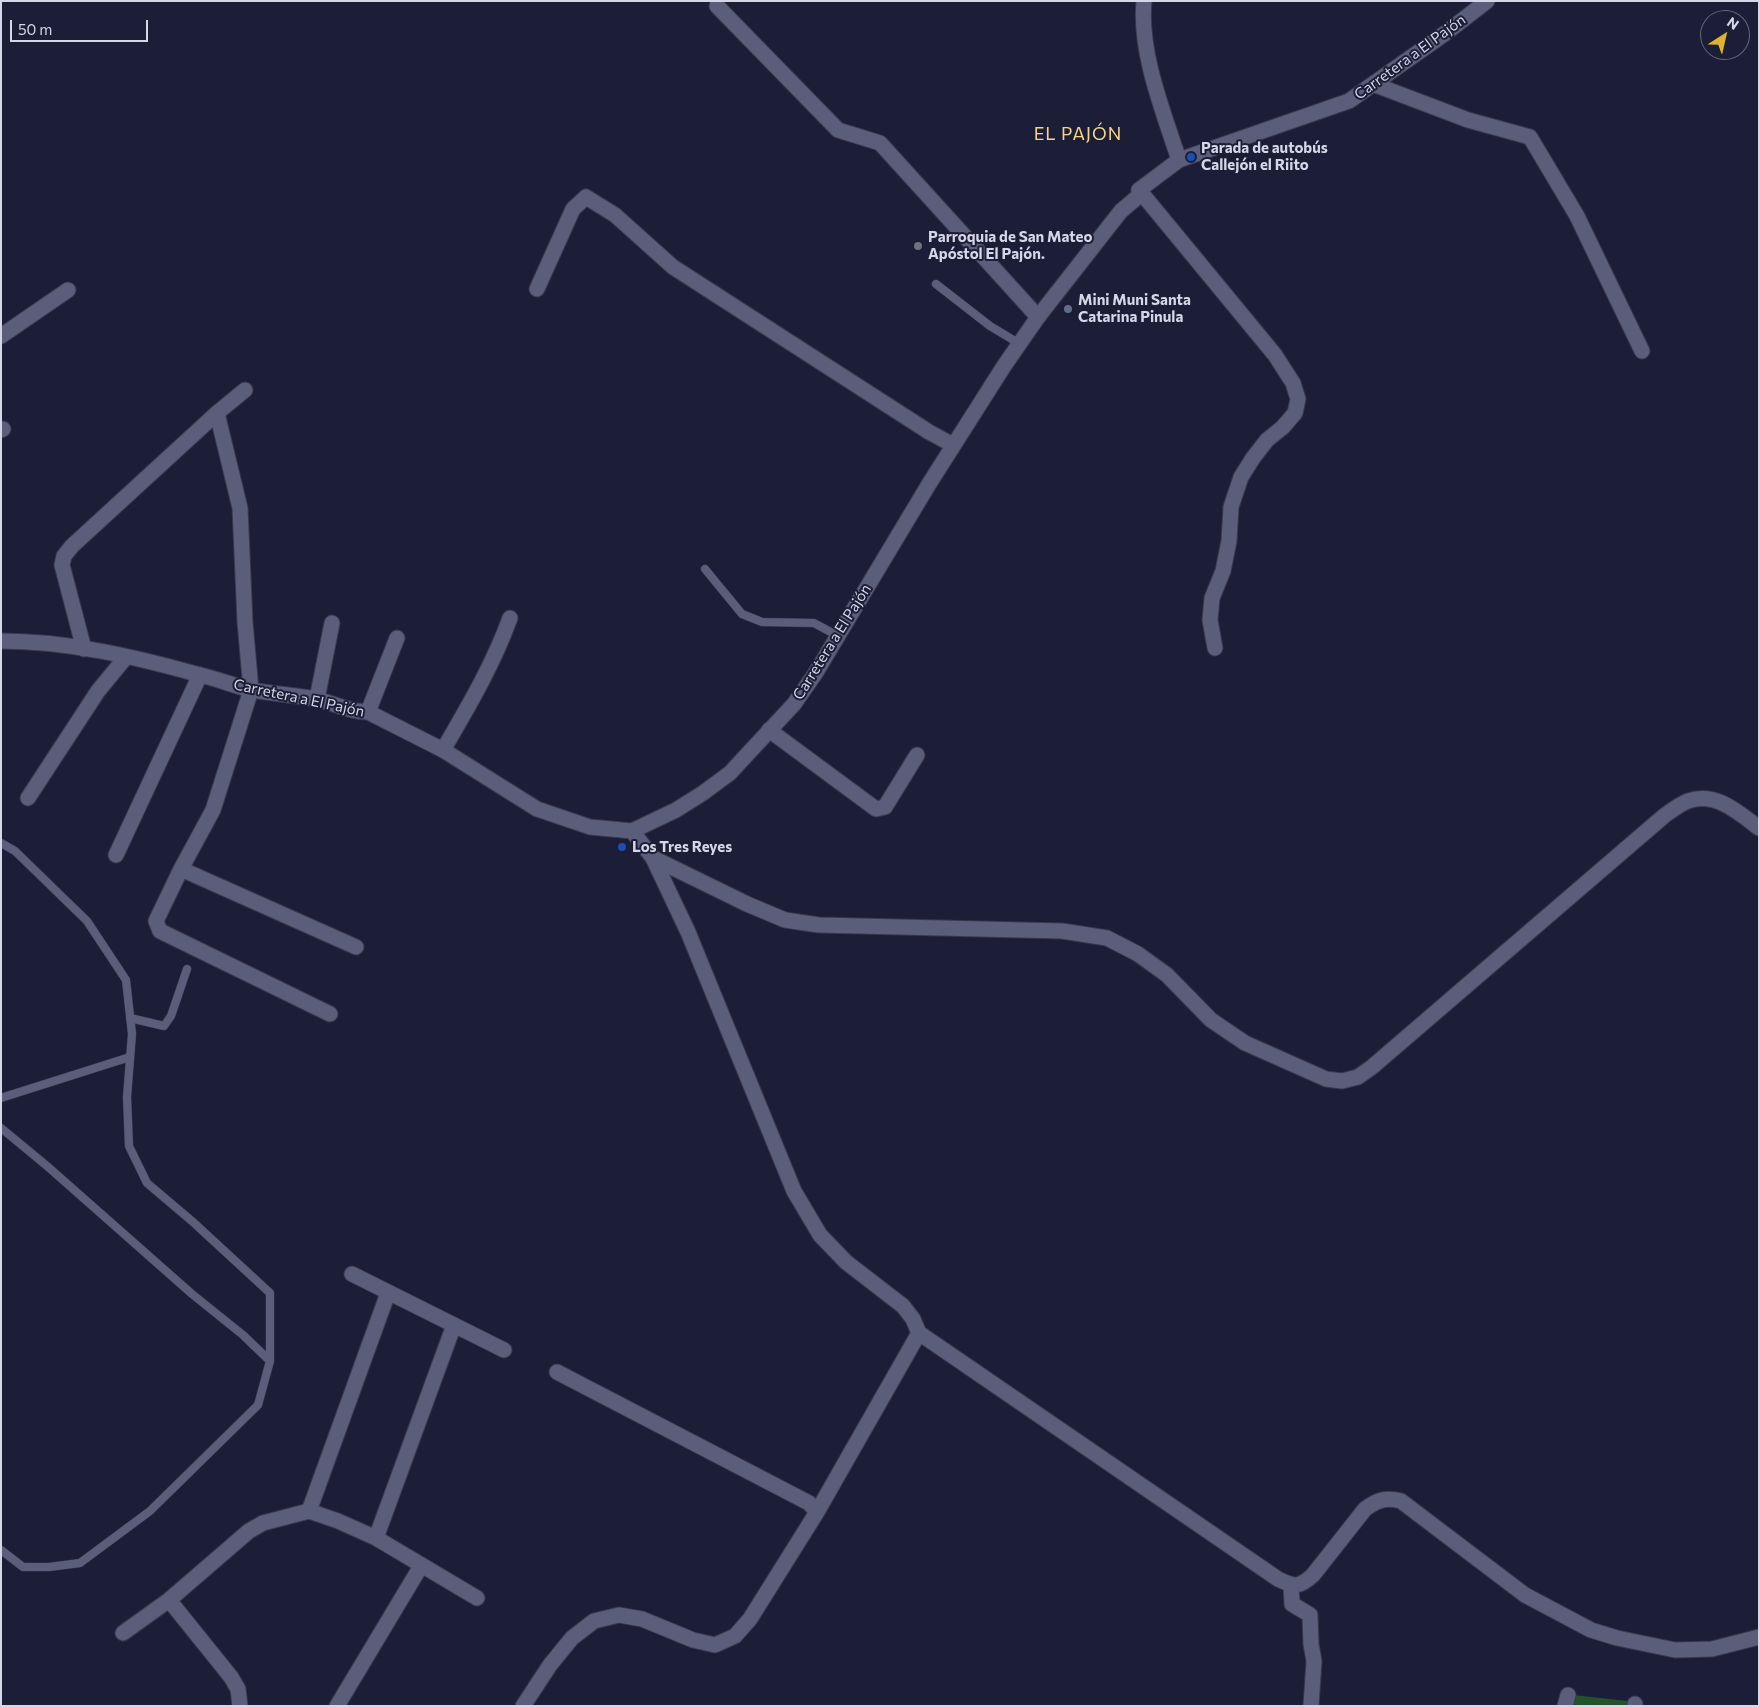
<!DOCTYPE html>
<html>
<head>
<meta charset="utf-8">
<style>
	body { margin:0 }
	#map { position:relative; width:1760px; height:1707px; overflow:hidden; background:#1c1d36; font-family:Commissioner,sans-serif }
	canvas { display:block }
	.frame { position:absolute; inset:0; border:2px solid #d5d6e8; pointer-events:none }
	.north { position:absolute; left:1700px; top:10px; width:50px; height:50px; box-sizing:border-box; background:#1c1d36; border:1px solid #66677d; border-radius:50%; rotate:35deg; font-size:14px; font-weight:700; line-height:20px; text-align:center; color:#d5d6e8 }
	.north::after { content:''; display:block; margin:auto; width:18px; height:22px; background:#deb133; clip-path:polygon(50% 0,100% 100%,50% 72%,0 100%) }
	.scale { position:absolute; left:10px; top:20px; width:138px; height:22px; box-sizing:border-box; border:2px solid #d5d6e8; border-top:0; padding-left:6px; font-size:15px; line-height:18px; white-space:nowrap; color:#d5d6e8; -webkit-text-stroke:4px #1c1d36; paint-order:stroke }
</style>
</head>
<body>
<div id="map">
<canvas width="1760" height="1707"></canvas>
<div class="frame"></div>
<div class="north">N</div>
<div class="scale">50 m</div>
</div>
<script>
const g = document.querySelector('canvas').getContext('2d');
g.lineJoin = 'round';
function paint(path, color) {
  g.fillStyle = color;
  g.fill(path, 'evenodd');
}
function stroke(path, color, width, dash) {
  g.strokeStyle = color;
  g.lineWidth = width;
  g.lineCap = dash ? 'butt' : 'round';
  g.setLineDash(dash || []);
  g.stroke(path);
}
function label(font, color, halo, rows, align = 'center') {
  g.font = font + ' Commissioner,sans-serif';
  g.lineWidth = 4;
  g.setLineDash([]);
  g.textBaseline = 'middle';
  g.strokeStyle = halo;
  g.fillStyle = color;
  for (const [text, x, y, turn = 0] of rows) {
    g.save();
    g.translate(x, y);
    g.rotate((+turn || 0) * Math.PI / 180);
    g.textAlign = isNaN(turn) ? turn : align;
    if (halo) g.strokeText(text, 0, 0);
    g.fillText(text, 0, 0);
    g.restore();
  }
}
paint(new Path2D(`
	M1573,1695L1628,1701V1706H1570Z`), '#23532a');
const service = new Path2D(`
	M936,284L990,326L1020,344
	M705,569L742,614L762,622L814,623L838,636
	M1,843L15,851L87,921L126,980L132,1034L127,1097L129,1146L147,1183L193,1222L270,1293V1361
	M130,1018L164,1026L171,1016L187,969
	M1,1098L130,1057
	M1,1128L47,1166L192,1294L243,1335L270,1361L258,1405L150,1511L80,1563L49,1567H23L1,1550`);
const minor = new Path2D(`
	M1144,1C1139,52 1163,111 1179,160
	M717,6L838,130L880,143L1038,317
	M1373,84L1468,120L1530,137L1577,216L1642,351
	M1139,190L1275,355L1293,383L1298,399L1295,413L1283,427L1267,440L1253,458L1241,477L1231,507L1229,541L1223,571L1212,598L1210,620L1215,648
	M537,289L573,209L586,197L615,215L673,267L929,432L953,445
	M1,336L68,290
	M217,413L240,508L245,622L251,690L213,810L181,869L156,921L160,931L330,1014
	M1,430L3,429
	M84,649L62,565L64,556L72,546L217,413L245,390
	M317,699L332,623
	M368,712L397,638
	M769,730L876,809L885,807L917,755
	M443,750C468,707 493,665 510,618
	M28,798L98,691L126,657
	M116,855L200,675
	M653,858L747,904L785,920L819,925L1062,931L1107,938L1138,954L1167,975L1211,1020L1245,1043L1326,1079L1342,1081L1358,1077L1372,1067L1664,816C1671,811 1680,804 1688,801C1715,791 1738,812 1759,828
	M181,869L356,947
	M352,1274L504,1350
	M919,1333L1278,1579C1294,1587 1299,1588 1313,1575L1365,1509C1377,1500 1386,1497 1401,1501L1525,1595L1591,1630L1617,1638L1675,1650L1712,1649L1759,1637
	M557,1372L809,1503L817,1512
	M309,1511L388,1293
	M376,1538L454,1325
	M1291,1585L1292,1604L1310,1615L1311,1644L1314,1661L1311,1706
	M169,1600L231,1677L238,1689L240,1706
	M123,1633L169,1600L249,1531L263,1523L309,1511L338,1521L376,1538L477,1598
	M1635,1704V1706
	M337,1706L421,1566
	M523,1706L550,1665L572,1638L594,1621L619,1615L642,1619L693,1640L715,1645L735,1636L750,1619L817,1512L919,1333L913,1319L903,1306L846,1262L820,1235L794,1191L688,932L653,858L632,831
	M1565,1706L1568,1695`);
const tertiary = new Path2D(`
	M1,641C68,641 136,657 200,675C218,679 234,686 252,690C273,694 295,695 316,699C334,703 349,712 368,712L443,750L537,809L590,827L632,831L676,810L703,793L730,773L794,704L815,674L929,484L1004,366L1038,317L1121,211L1140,195L1139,190L1179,160L1349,101L1447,32L1487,1`);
stroke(service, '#39394e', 9);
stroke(minor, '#39394e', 17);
stroke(tertiary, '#39394e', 17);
stroke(service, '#5b5e7b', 8);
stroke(minor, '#5b5e7b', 15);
stroke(tertiary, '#5b5e7b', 15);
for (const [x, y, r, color] of [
	[1191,157,5,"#1a4fb4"],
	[918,246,5,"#6b7280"],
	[1068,309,5,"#5c6f8a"],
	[622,847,5,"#1a4fb4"]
]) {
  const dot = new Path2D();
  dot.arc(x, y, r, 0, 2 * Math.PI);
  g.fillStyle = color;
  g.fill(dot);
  stroke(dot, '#1c1d36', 2);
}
label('15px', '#d5d6e8', '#1c1d36', [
	["Carretera a El Pajón",1410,57,-36],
	["Carretera a El Pajón",832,642,-58],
	["Carretera a El Pajón",299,698,12]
]);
label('bold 15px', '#d5d6e8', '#1c1d36', [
	["Parada de autobús",1201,148],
	["Callejón el Riito",1201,165],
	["Parroquia de San Mateo",928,237],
	["Apóstol El Pajón.",928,254],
	["Mini Muni Santa",1078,300],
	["Catarina Pinula",1078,317],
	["Los Tres Reyes",632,847]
], 'left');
g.letterSpacing = '1px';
label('18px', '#f5d58a', '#1c1d36', [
	["EL PAJÓN",1078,134]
]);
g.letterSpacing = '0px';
</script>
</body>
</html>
